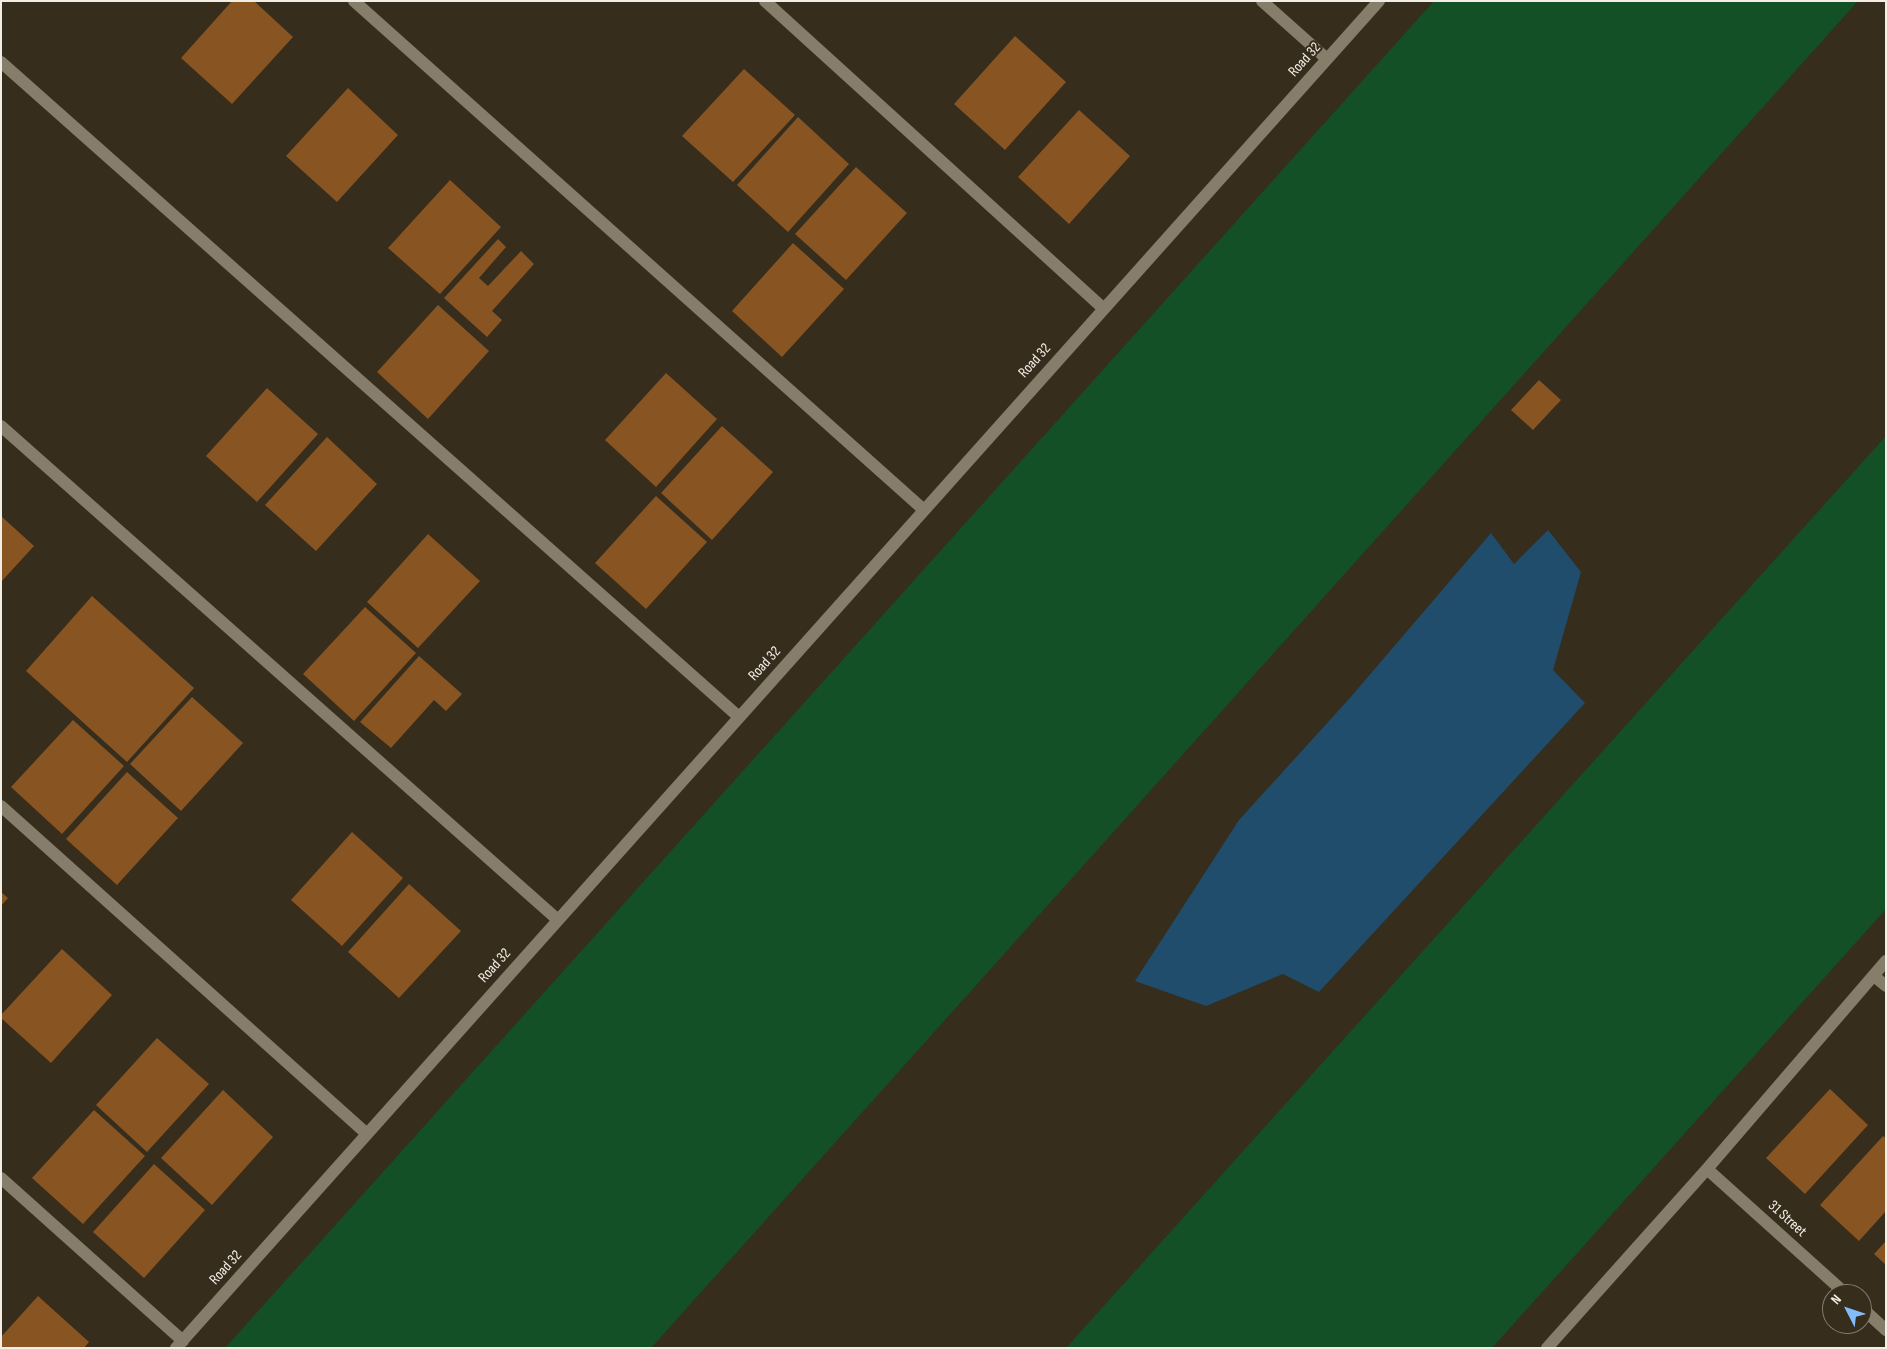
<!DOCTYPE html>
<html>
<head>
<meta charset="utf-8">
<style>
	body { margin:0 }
	#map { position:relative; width:1887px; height:1349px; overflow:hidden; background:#362d1d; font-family:"Sofia Sans Condensed",sans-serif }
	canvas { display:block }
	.frame { position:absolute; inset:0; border:2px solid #f3eee4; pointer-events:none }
	.north { position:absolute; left:1822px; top:1284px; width:50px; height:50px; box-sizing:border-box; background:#362d1d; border:1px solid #827a6d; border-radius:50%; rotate:311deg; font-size:14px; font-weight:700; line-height:20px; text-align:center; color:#f3eee4 }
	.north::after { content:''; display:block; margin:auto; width:18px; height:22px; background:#83bcfb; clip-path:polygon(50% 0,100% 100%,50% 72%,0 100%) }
</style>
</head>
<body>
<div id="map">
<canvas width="1887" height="1349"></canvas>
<div class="frame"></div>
<div class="north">N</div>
</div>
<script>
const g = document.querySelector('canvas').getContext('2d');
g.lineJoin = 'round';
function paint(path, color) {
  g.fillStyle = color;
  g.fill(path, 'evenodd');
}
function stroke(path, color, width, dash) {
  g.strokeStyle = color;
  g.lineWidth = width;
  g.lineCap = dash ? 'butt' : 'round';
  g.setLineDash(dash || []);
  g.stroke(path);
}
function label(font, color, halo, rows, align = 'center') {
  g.font = font + ' "Sofia Sans Condensed",sans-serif';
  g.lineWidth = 4;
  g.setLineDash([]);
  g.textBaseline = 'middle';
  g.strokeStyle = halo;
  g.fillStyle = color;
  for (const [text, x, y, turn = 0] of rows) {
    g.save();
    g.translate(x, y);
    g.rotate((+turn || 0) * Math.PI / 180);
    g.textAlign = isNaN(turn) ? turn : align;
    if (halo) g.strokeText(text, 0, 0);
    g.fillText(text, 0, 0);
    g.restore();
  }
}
paint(new Path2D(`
	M1434,1H1858L651,1348H225Z
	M1886,436V909L1492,1348H1066Z`), '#145026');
paint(new Path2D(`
	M1548,530L1581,572L1553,670L1585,703L1319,992L1283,974L1206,1006L1135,981L1239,820L1349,699L1491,533L1514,564Z`), '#1f4d6b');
paint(new Path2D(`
	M232,1H254L293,37L232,104L181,58Z
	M1015,36L1066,82L1005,150L954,104Z
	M744,69L795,115L733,182L682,136Z
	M348,88L398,135L337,202L286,156Z
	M1079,110L1130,156L1069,224L1018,177Z
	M798,117L849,164L788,232L737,185Z
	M856,167L907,213L846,280L795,234Z
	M450,180L501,227L440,294L388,248Z
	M498,239L506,247L479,278L488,286L521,251L534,264L492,311L502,320L487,337L444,298Z
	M793,243L844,289L782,357L732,311Z
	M438,305L489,351L428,419L377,372Z
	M666,373L717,419L656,487L605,440Z
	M1539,380L1561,400L1533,430L1511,410Z
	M267,388L318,434L257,502L206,456Z
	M722,426L773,472L712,540L661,493Z
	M327,437L377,484L316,551L265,505Z
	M656,496L707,542L646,609L595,563Z
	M1,516L34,546L1,582Z
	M428,534L480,581L418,648L367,602Z
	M92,596L194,688L127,762L26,671Z
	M365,607L416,653L354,721L303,674Z
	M419,656L462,694L446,711L434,700L391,748L360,722Z
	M192,697L243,743L181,811L130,764Z
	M73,720L124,766L62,834L11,787Z
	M127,772L178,818L117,885L66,839Z
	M352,832L403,878L342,946L291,900Z
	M409,884L461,931L399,998L348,952Z
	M1,892L8,898L1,906Z
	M62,949L112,995L51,1063L1,1018V1015Z
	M157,1038L209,1084L147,1152L96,1105Z
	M1830,1089L1868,1125L1805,1194L1766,1158Z
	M223,1090L273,1137L212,1205L161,1158Z
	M94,1110L145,1156L83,1224L32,1178Z
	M1883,1136L1886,1138V1211L1859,1241L1820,1205Z
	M154,1164L205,1210L144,1278L93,1232Z
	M1886,1241V1265L1874,1254Z
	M38,1296L89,1342L84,1348H1V1337Z`), '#885422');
stroke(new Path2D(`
	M354,1L924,510
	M765,1L1104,309
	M1262,1L1327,59
	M1,62L739,717
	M1,426L558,920
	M1,806L367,1134
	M1874,976L1886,986
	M1707,1169L1846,1294
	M1,1178L183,1341
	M1862,1308L1886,1330
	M176,1348L1379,1
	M1547,1348L1707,1169L1886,961`), '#877d6b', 12);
label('15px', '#f3eee4', '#362d1d', [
	["Road 32",1305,60,-48],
	["Road 32",1035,361,-48],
	["Road 32",765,664,-48],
	["Road 32",495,966,-48],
	["31 Street",1787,1219,42],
	["Road 32",226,1268,-48]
]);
</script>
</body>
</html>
